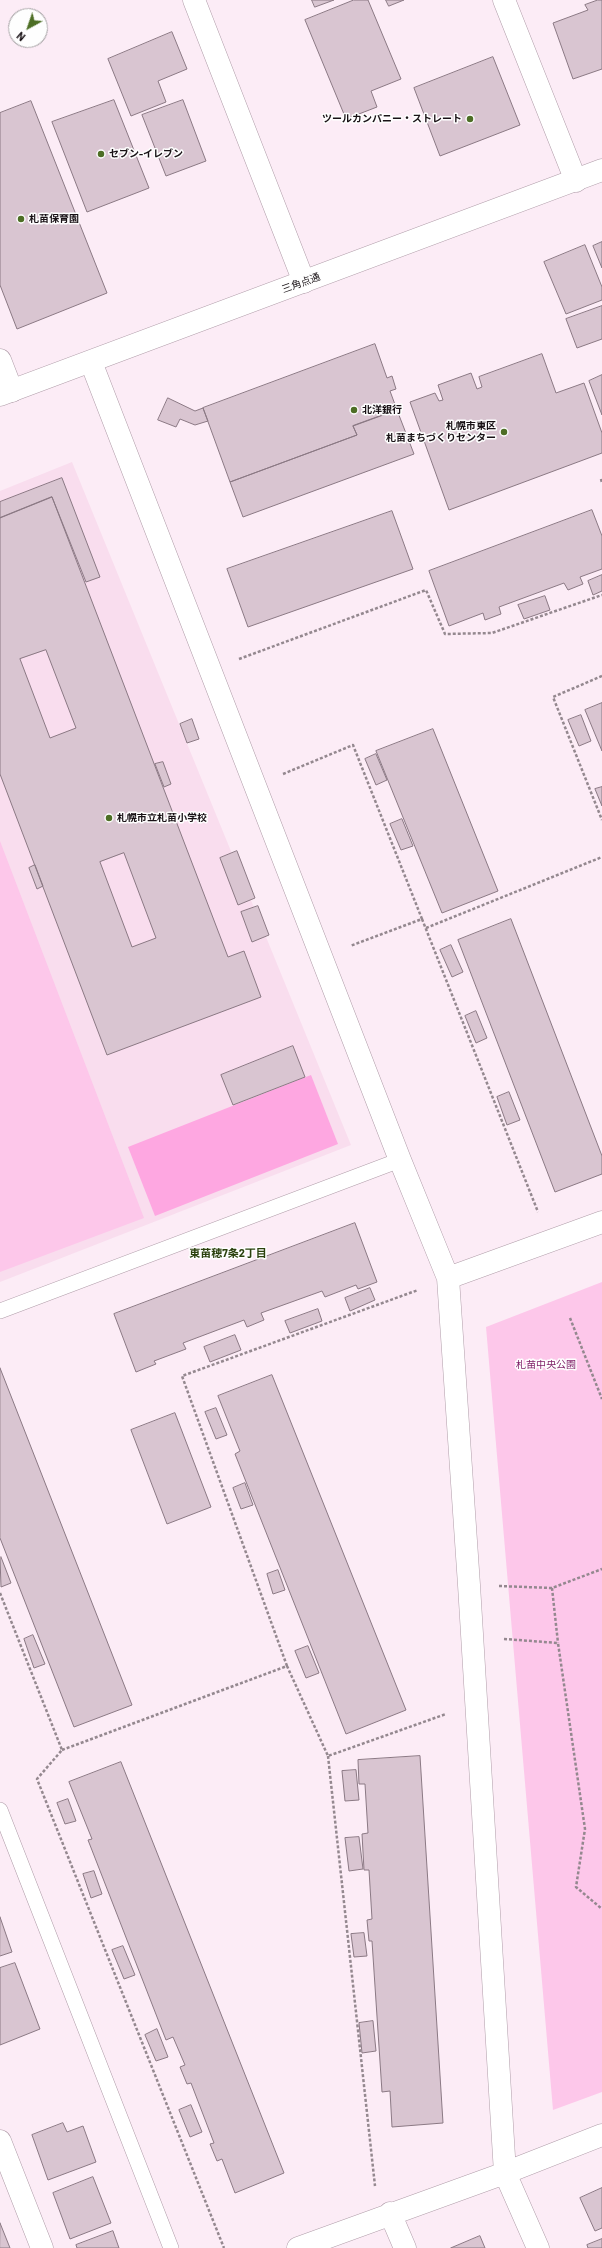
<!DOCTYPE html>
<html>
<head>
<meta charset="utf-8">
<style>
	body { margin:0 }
	#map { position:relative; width:602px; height:2248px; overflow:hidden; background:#fcecf6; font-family:Barlow,sans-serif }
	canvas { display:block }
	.north { position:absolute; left:8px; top:8px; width:40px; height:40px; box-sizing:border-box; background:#fefefe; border:1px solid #a29fa1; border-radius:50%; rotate:220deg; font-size:11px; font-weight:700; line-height:16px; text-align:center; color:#181115 }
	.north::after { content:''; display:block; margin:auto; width:14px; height:18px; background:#4d6e25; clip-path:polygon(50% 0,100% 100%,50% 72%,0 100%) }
</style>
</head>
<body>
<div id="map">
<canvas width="602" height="2248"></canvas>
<div class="north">N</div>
</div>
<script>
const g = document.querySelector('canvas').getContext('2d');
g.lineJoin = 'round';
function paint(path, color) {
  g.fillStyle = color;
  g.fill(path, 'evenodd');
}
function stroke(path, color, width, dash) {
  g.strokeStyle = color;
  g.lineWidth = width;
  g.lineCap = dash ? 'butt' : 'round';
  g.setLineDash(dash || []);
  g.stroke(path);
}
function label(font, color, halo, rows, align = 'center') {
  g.font = font + ' Barlow,"Noto Sans JP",sans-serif';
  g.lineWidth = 3;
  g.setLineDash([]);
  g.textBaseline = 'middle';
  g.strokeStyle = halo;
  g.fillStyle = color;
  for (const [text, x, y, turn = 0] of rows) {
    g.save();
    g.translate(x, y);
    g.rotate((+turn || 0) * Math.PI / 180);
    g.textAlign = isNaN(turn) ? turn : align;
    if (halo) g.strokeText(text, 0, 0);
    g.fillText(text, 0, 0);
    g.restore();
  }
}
paint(new Path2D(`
	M72,462L351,1145L0,1282V491Z`), '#f9ddee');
paint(new Path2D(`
	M0,841L144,1218L0,1272Z
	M602,1282V2092L553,2110L486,1327Z`), '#fdc7ea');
paint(new Path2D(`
	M311,1075L338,1144L155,1216L128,1147Z`), '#fea7e1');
const building = new Path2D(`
	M312,0H334L315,7Z
	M354,0H368L401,79L371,91L377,107L346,119L305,20Z
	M386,0H404L389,6Z
	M598,0H602V69L573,79L553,23L588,10L585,5Z
	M172,32L187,69L158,81L166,102L131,116L108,59Z
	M493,57L520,125L440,156L414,88Z
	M114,100L149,188L87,212L52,122Z
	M183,100L206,161L166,176L142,115Z
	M31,101L107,293L17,329L0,285V113Z
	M602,242V268L593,246Z
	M585,245L602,287V300L566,314L544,262Z
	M602,306V339L577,348L566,319Z
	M375,344L387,378L392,376L396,389L390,391L397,410L353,426L357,435L230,482L203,408Z
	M542,354L556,393L584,383L602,433V453L449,510L410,402L435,393L439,401L443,400L438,385L471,373L477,389L482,387L479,377Z
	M602,375V415L589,381Z
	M168,398L195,411L203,408L208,421L195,425L180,419L176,427L158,420Z
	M397,410L414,454L243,517L230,482L357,435L353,426Z
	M62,478L100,577L86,582L52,497L0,518V502Z
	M52,497L228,957L244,951L261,997L107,1055L0,774V518ZM46,650L76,728L50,738L20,659ZM124,853L156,938L132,947L100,862Z
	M592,510L602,536V569L580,577L583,584L568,590L564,583L499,607L501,614L485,620L483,613L449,626L429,571Z
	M392,511L413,569L248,627L227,569Z
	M602,575V591L593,595L588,581Z
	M545,596L550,610L524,619L518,605Z
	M602,703V751L585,710Z
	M581,715L591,741L579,746L568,720Z
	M192,719L199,739L187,743L180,724Z
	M433,729L498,891L442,913L376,751Z
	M376,754L387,780L376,785L365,759Z
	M163,762L171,784L164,787L155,764Z
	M602,787V806L595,789Z
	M402,819L413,846L401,850L390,824Z
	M237,851L255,898L238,905L220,858Z
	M35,865L43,886L37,889L29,868Z
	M258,906L269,935L252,942L241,912Z
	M511,919L602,1156V1174L555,1192L458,940Z
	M451,945L463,972L452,977L440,950Z
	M476,1011L487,1038L476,1043L465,1016Z
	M293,1046L305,1077L233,1105L221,1075Z
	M509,1092L520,1120L507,1125L497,1097Z
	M355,1223L377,1282L358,1289L356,1285L325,1297L322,1291L261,1313L264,1320L247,1327L244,1320L183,1343L186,1349L154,1361L156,1364L136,1372L114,1314Z
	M370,1288L375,1300L350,1311L345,1298Z
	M318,1309L322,1321L290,1333L285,1321Z
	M235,1335L241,1350L210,1362L204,1347Z
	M0,1368L132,1705L74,1727L0,1538Z
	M272,1375L406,1710L346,1734L235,1454L240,1451L218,1396Z
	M216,1408L227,1435L216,1439L205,1412Z
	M175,1413L211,1507L167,1524L131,1430Z
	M245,1483L253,1505L241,1509L233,1488Z
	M1,1557L11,1583L1,1587L0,1558Z
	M278,1570L285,1590L273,1594L267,1574Z
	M33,1635L45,1664L34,1668L24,1639Z
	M308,1646L319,1673L306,1678L295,1651Z
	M420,1756L443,2123L392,2127L390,2091L382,2092L372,1941H369L367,1920L372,1919L369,1870H364L362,1834L368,1833L365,1784H359L358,1760Z
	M121,1762L284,2173L235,2193L222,2159L217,2161L210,2144L214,2143L191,2083L187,2084L180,2067L185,2065L173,2037L166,2040L88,1840L92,1839L69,1782Z
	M356,1770L359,1800L345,1801L342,1771Z
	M68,1799L76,1821L65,1824L57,1803Z
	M359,1837L363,1869L349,1871L345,1838Z
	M94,1871L102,1894L91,1898L83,1874Z
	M0,1917L12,1952L0,1956Z
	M364,1933L367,1956L354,1957L351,1934Z
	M123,1946L135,1975L124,1979L112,1950Z
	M15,1963L40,2029L0,2045V1968Z
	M373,2021L376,2051L362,2053L359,2023Z
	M157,2029L168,2057L156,2061L145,2035Z
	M191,2105L202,2132L190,2137L179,2110Z
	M63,2123L67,2132L83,2126L96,2162L48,2180L32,2135Z
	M93,2177L111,2223L70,2239L53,2193Z
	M602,2188V2228L595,2231L580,2198Z
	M0,2223L10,2248H0Z
	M113,2231L119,2248H77L76,2245Z
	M480,2236L485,2248H451Z
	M602,2239V2248H588L587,2245Z`);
paint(building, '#d9c5d1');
stroke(building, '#8b7984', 1);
const lane = new Path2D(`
	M0,1311L400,1160
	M0,1810L171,2248`);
const street = new Path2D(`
	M194,0L304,282
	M504,0L576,181
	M0,360L12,391
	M91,362L400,1160L448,1278L469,1585L505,2173L538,2248
	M448,1278L602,1222
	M0,2141L42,2248
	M390,2213L405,2248
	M298,2248L505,2173L602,2135`);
const secondary = new Path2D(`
	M0,395L602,170`);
stroke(lane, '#b09da9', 16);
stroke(street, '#b09da9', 23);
stroke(secondary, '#b09da9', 23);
stroke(new Path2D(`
	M601,479L602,483
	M239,659L426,590L445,634L492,633L602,595
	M602,676L553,697L602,820
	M283,774L353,745L422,919L350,946
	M422,919L538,1212
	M426,928L602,857
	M570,1318L602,1399
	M499,1586L552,1588L602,1569
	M552,1588L558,1643
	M0,1593L62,1750L37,1779L224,2248
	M504,1639L558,1643L585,1829L576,1887L602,1909
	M287,1666L182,1376L418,1290
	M62,1750L287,1666L328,1756L446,1714
	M328,1756L375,2186`), '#94888f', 2.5, [3, 2]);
stroke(lane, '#fff', 15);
stroke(street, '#fff', 22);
stroke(secondary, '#fff', 22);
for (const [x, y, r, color] of [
	[470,119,4,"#4d6e25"],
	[101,154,4,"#4d6e25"],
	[21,219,4,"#4d6e25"],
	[354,410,4,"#4d6e25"],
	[504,432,4,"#4d6e25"],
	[109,818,4,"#4d6e25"]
]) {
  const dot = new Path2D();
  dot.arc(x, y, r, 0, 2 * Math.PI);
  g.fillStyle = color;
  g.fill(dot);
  stroke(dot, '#fefefe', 1.5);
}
label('bold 10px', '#181115', '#fefefe', [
	["ツールカンパニー・ストレート",462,119,"right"],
	["セブン-イレブン",109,154],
	["札苗保育園",29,219],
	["北洋銀行",362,410],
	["札幌市東区",496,426,"right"],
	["札苗まちづくりセンター",496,438,"right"],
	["札幌市立札苗小学校",117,818]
], 'left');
label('10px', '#181115', '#fefefe', [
	["三角点通",301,283,-20]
]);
label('10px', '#7d1b65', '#fefefe', [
	["札苗中央公園",546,1365]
]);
label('bold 11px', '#2b410e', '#fefefe', [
	["東苗穂7条2丁目",228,1253]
]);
</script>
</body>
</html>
